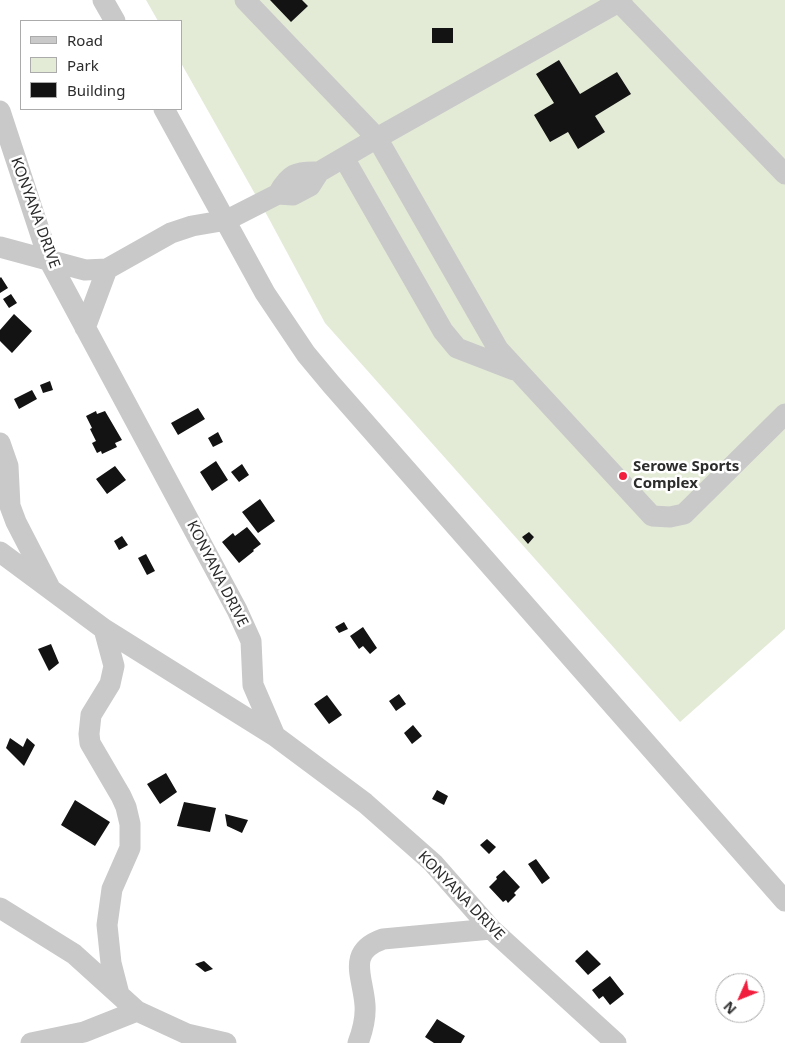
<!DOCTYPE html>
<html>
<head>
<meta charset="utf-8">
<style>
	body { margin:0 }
	#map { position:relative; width:785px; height:1043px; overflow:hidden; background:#fff; font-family:"Noto Sans",sans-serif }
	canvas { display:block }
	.legend { position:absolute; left:20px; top:20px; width:162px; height:90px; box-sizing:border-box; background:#fff; border:1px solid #ababab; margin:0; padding:6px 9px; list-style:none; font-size:15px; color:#2c2c2c }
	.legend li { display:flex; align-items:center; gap:10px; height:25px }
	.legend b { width:25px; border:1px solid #ababab }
	.north { position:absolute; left:715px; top:973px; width:50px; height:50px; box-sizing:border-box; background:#fff; border:1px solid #ababab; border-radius:50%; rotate:226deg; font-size:14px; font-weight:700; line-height:20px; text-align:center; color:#2c2c2c }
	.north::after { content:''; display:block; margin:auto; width:18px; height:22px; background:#f21e3e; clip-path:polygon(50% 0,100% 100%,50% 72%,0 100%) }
</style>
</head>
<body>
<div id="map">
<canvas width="785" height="1043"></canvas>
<ul class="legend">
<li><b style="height:6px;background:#c9c9c9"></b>Road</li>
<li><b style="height:14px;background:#e3ebd7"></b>Park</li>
<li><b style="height:14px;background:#131313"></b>Building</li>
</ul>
<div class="north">N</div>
</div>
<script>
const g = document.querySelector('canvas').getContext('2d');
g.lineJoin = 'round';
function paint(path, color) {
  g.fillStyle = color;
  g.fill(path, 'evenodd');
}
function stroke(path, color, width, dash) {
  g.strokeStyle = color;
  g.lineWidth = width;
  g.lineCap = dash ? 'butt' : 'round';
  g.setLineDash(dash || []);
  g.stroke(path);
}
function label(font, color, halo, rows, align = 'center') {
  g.font = font + ' "Noto Sans",sans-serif';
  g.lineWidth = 5;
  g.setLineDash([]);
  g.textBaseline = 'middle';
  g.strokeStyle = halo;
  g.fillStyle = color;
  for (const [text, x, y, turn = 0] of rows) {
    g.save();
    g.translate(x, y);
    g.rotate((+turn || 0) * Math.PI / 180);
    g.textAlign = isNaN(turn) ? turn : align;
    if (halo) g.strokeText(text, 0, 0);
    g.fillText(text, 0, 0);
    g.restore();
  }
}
paint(new Path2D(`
	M146,0H785V629L680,722L325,323L268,217L181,63V21H158Z`), '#e3ebd7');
paint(new Path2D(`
	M270,0H302L308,6L291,22Z
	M432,28H453V43H432Z
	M559,60L580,94L617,72L631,94L595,116L605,132L578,149L568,132L550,142L534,115L554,103L536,74Z
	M1,277L8,288L0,293V278Z
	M11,294L17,303L9,308L3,299Z
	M14,314L32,331L12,353L0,341V330Z
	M50,381L53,390L43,393L40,385Z
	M32,390L37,399L19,409L14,399Z
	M198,408L205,419L178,435L171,423Z
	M96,411L97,414L105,411L122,440L115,443L117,447L102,454L101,451L97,453L92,443L96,441L90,429L92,428L86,416Z
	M218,432L223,442L213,447L208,438Z
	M216,461L228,480L212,491L200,472Z
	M242,464L249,475L239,482L231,472Z
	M115,466L126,480L107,494L96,479Z
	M260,499L275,521L258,533L242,512Z
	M247,527L261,544L253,550L254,551L239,563L222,542L233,533L235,536Z
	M529,532L534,537L528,544L522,537Z
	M122,536L128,545L119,550L114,541Z
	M146,554L155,571L147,575L138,558Z
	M344,622L348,629L339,633L335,627Z
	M363,627L377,648L370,654L363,646L359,649L350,636Z
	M51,644L59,663L49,671L38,649Z
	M399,694L406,704L396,711L389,701Z
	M327,695L342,715L329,724L314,704Z
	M413,725L422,736L412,744L404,733Z
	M10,738L23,747L27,738L35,745L24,766L6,748Z
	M166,773L177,792L160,804L147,784Z
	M437,790L448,796L444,805L432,799Z
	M75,800L110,822L95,846L61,825Z
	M184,802L216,808L210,832L177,826Z
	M225,814L248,820L242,833L227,826Z
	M487,839L496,847L489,854L480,845Z
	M536,859L550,878L542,884L528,864Z
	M504,870L520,887L514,893L516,895L508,903L506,900L503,902L489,887L497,879L496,877Z
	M587,950L601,964L588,975L575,961Z
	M204,961L213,969L205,972L195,964Z
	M610,976L624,994L610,1005L603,996L599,999L592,990Z
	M437,1019L465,1036L461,1043H434L425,1037Z`), '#131313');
stroke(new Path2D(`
	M103,0L115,21
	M245,0L377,138L622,0
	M619,2L785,174
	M164,109L265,293L306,354L331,384L785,901
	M0,111L49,260L237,610L251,641L253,685L275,736L365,803L433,863L491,929L616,1043
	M344,158L443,331L457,348L514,370
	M278,194C289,174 296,171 319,172
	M0,247L85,270L107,269
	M85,328L107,269L171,233L192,226L227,220L278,194L293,195L310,186L319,172L377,138L498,349L652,516L670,517L684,514L785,414
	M0,443L8,466L10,506L16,522L49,586
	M0,552L104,629L275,736
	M104,629L114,666L110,684L91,715L89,734L90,743L121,796L126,807L130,824V848L112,889L107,925L111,963L119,994
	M0,908L74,954L137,1011L187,1034L226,1043
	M31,1043L84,1032L137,1011
	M358,1043C363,1030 366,1019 365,1005C363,976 346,952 383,939L491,929`), '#c9c9c9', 21);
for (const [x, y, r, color] of [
	[623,476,5,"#f21e3e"]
]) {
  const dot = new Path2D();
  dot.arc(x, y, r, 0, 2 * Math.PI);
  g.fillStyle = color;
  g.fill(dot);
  stroke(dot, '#fff', 2);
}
label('15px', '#2c2c2c', '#fff', [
	["KONYANA DRIVE",35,213,70],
	["KONYANA DRIVE",217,574,63],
	["KONYANA DRIVE",461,896,46]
]);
label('bold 15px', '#2c2c2c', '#fff', [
	["Serowe Sports",633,467],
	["Complex",633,484]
], 'left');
</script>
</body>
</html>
